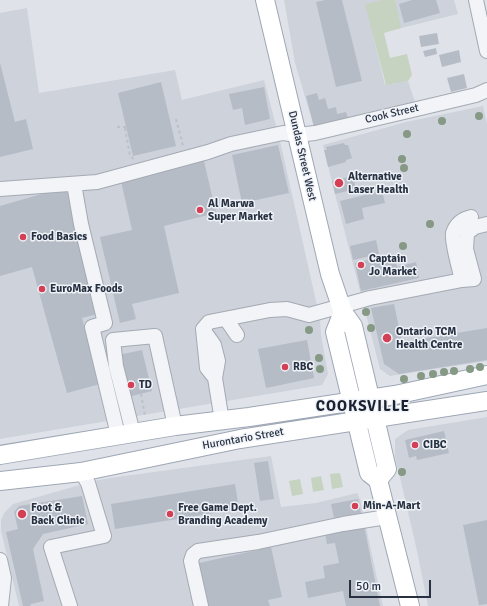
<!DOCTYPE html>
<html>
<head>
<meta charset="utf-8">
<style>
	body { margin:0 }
	#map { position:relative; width:487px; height:606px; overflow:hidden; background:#dfe3e9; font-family:Signika,sans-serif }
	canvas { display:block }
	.scale { position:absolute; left:349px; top:580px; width:82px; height:18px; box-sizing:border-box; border:2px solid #273141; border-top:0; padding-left:5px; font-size:12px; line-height:14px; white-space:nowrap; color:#273141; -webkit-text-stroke:3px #eff2f7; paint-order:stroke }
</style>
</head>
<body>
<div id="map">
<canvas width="487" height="606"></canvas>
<div class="scale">50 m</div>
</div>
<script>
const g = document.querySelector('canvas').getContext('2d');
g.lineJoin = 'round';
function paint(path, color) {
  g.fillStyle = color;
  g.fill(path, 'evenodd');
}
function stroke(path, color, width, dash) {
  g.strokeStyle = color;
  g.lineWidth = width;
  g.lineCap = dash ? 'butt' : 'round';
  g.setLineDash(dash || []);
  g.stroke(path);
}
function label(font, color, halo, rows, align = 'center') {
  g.font = font + ' Signika,sans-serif';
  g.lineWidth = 3;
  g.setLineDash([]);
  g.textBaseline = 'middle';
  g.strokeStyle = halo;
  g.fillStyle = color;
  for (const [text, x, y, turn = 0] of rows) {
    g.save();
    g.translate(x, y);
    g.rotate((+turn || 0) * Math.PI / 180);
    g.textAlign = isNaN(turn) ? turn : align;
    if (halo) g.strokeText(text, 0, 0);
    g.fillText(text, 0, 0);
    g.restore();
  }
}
paint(new Path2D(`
	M284,0H454L458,14L373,35L385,85L408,81L415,102L314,127L295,63Z
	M27,8L39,93L175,70L182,100L264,80L280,141L320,319L321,335L328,374L322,385L0,439V13Z
	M483,106L487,124V361L390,376L380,369L336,198L323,145L406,122Z
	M487,417V606H428L417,551L395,456V439L408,430Z
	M271,456L281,507L316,503L357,493L360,499L383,606H19L1,531V520L4,513L13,504L94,481L110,478Z`), '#cdd2db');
paint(new Path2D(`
	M383,0H395L401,28L384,33L390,58L407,54L412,75L408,81L386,85L365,4Z
	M340,473L343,487L332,489L330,474Z
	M321,476L324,490L313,492L311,478Z
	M300,479L303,494L292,496L289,481Z`), '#c5d3c0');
paint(new Path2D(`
	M325,0H342L362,81L336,87L316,2Z
	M412,0H436L440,13L404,23L399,4Z
	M437,33L439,44L421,47L419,36Z
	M436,48L437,54L425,57L423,51Z
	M459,50L461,62L442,67L439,55Z
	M0,63L15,122L26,119L33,149L0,157Z
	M464,74L467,88L451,92L447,78Z
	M161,82L176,146L133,156L118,93Z
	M264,87L270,119L245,125L242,108L233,110L229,94Z
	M317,93L319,100L325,98L328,109L336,107L337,114L346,112L348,118L314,127L306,96Z
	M344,143L345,145H348L352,158L346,160V162L328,167L324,150H327L326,147Z
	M278,145L289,193L242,203L232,155Z
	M204,161L216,213L164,226L179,293L132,304L136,319L120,323L100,237L132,230L121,181Z
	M353,176L356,189L335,194L332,181Z
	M66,187L101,313L82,318L100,384L67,393L32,267L0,276V206Z
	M382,191L385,203L362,208L364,219L346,224L340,201Z
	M376,240L379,254L353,260L350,246Z
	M394,254L397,267L416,262L419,278L361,291L355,263Z
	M394,304L402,342L487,328V360L399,374L384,364L371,308Z
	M307,340L314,378L266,388L258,349Z
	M142,350L152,391L128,397L118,355Z
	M444,431L449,453L417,460L416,456L409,458L405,440Z
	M268,461L274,499L260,501L254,463Z
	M235,484L239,509L115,529L111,504Z
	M82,496L88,524L43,534L33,549L44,601L31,604L30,606H23L6,532L18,529L14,512L19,506Z
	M358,499L361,513L334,518L331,504Z
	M487,520V604L479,605L463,525Z
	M364,525L380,606H346L343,591L308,598L305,582L325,578L323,566L339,563L335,543L327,544L325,533Z
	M271,547L282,597L268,600L270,606H209L199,563Z`), '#b6bcc6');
const minor = new Path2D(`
	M476,0L487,51
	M74,184L81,224L105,323L92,327L118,435
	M0,189L97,182L208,152L231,144L283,133L297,135L315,133L476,95L487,90
	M462,280C460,271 451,241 453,233C456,224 462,219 471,217
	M226,319L237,335
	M204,331L214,345L218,361L215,378
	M222,421L215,378L207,368L203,329L209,322L270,310L287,309L309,315L370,298L462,280L474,279L466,249L467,233L475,227L487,224
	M133,433L116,366L113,340L155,336L175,426
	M0,560L4,578L1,606
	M70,606L51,547L104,536L88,483L81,472
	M201,606L191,561L193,555L198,551L258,542L343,524L387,517`);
const major = new Path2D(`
	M265,0L330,274L343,312L353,326L387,469L378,480
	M343,312L335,332L369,473L378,480L410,606
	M0,455L175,426L249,417L395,395L487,375
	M0,481L81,472L240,439L487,401`);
stroke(minor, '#a4aab3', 16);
stroke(major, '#9ea7b5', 20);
stroke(new Path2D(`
	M176,119L183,146
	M117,127H126
	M125,128L130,156L135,160
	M457,333H458
	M141,394L145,416`), '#bdc1c8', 2, [3, 3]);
stroke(minor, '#f2f4f7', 14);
stroke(major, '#fff', 18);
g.fillStyle = '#859985';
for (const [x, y] of [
	[479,116],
	[442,121],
	[407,134],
	[402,159],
	[404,168],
	[430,224],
	[403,246],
	[366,312],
	[371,328],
	[309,330],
	[319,358],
	[480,367],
	[320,369],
	[470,369],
	[454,371],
	[444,372],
	[433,374],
	[421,376],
	[404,379],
	[402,472]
]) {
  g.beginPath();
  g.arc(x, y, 4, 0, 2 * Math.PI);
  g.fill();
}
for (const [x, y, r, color] of [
	[339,183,5,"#d33f54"],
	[200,210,4,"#d33f54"],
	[23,237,4,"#d33f54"],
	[361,265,4,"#d33f54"],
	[42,289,4,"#d33f54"],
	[387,338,5,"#d33f54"],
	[285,367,4,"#d33f54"],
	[131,385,4,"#d33f54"],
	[415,445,4,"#d33f54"],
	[355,506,4,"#d33f54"],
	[22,514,5,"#d33f54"],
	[170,514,4,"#d33f54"]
]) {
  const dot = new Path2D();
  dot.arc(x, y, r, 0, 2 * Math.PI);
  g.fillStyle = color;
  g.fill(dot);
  stroke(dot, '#eff2f7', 1.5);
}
label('11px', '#273141', '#eff2f7', [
	["Cook Street",392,114,-13],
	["Dundas Street West",302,156,77],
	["Hurontario Street",243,439,-10]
]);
label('bold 11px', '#273141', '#eff2f7', [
	["Alternative",348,177],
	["Laser Health",348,190],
	["Al Marwa",208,204],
	["Super Market",208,217],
	["Food Basics",31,237],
	["Captain",369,259],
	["Jo Market",369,272],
	["EuroMax Foods",50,289],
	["Ontario TCM",396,332],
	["Health Centre",396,345],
	["RBC",293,367],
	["TD",139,385],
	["CIBC",423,445],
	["Min-A-Mart",363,506],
	["Foot &",31,508],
	["Back Clinic",31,521],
	["Free Game Dept.",178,508],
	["Branding Academy",178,521]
], 'left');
g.letterSpacing = '1px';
label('bold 15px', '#1a2232', '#eff2f7', [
	["COOKSVILLE",363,407]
]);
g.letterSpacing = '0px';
</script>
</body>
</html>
